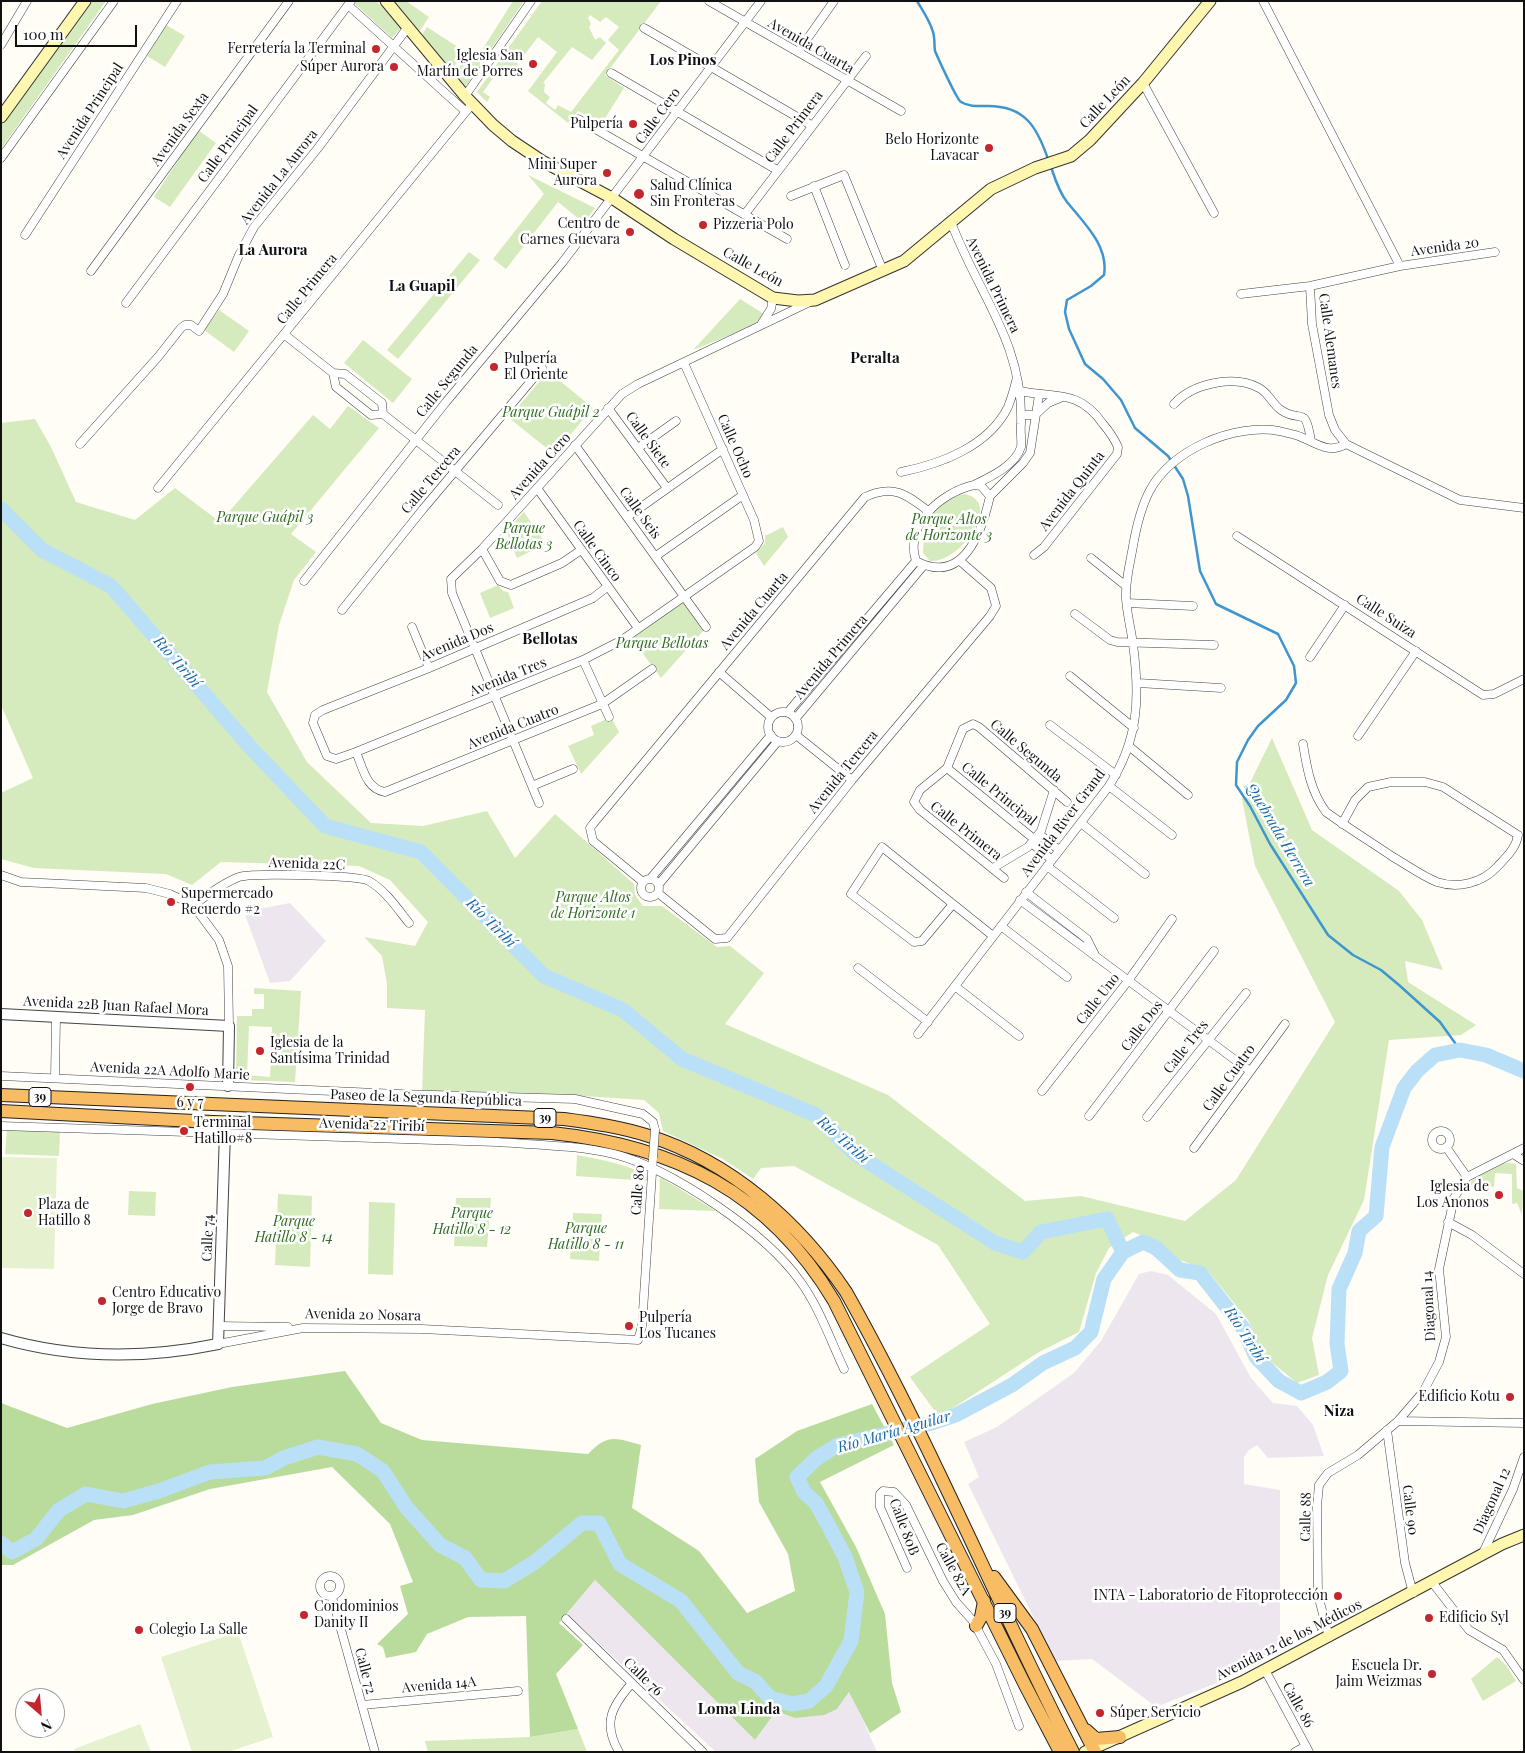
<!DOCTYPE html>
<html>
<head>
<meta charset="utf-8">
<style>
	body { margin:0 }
	#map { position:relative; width:1525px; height:1753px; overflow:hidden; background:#fffdf5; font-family:"Playfair Display",serif }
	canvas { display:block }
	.frame { position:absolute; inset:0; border:2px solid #111; pointer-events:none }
	.north { position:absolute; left:15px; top:1688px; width:50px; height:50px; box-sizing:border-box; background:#fff; border:1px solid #a0a0a0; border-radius:50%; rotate:153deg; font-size:14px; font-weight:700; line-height:20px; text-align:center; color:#111 }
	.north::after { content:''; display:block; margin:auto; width:18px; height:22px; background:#c4262e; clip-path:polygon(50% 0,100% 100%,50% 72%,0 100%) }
	.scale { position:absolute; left:15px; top:25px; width:122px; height:22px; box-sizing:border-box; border:2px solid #111; border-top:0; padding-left:6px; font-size:15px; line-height:18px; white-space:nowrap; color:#111; -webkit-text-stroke:4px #fff; paint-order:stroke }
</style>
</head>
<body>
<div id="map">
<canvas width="1525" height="1753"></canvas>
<div class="frame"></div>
<div class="north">N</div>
<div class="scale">100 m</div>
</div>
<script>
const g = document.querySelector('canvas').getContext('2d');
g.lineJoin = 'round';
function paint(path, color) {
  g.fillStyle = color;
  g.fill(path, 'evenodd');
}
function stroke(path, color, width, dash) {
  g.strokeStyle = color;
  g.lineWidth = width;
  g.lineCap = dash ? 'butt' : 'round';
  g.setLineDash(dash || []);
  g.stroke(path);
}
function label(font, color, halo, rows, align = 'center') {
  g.font = font + ' "Playfair Display",serif';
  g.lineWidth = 5;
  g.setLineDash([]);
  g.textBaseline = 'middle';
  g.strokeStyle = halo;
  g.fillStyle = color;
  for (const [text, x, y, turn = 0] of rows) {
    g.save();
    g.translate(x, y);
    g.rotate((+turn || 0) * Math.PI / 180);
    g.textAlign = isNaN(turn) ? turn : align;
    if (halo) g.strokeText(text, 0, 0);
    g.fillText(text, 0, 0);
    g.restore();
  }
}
paint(new Path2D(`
	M290,903L326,941L290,981L270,983L244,912Z
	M1151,1271L1168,1275L1216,1314L1251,1378L1273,1403L1297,1406L1313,1425L1324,1456L1268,1458L1257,1445L1249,1450L1244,1457V1484L1280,1490V1650L1224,1680L1156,1707L1092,1659L1055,1661L968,1484L979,1477L964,1442L997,1427L1074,1373L1101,1341L1139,1274Z
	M595,1580L755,1740L776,1710L795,1718L837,1709L850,1691L877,1752H716L567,1614Z`), '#eee6ef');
paint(new Path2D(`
	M93,1H106L1,149V126Z
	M352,1H376L402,27L392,38Z
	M393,1H406L429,17L419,32Z
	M513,1H524L466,86L455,74L468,53L477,58Z
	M542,1H661L605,75L624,88L602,123L578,111L568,123L528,91L557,52L538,37L508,76L498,71L483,92L490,97L487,102L477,92ZM590,15L600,22L606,17L619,27L608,40L619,50L571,112L558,105L555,110L546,103L550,97L544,92L545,84L543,83L572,47L592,60L606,43L600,37L595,40L589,27L591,24L588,18Z
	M166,25L185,36L165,67L147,56Z
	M427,27L464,51L452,70L422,35Z
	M198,130L216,143L170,207L154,197Z
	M528,175L595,208L584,223L558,202L506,269L493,259L544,194Z
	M469,252L480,260L398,359L387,350Z
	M740,299L764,314L760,323L693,350Z
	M219,310L249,331L234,352L204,330Z
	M363,340L412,379L393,403L344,363Z
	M548,371L593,408L554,454L509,418Z
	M348,406L379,428L291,534L316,552L294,580L279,625L267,692L307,762L371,823L423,826L487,811L515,858L555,814L634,884L635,895L643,906H662L717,947L730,946L764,973L725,1024L888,1095L1025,1201L1081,1196L1185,1221L1236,1180L1335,1022L1255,866L1242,799L1272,738L1312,830L1399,891L1422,920L1443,970L1405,961L1408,982L1476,1025L1461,1035L1389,1040L1364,1200L1328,1275L1312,1338L1319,1375L1297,1383L1263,1355L1248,1320L1208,1271L1180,1260L1155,1241L1133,1232L1109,1248L1096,1273L1079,1332L1039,1352L939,1417L910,1377L990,1324L938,1245L794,1166L761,1168L753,1179L723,1159L663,1131L659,1113L644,1100L554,1094L422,1092L425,1010L387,1008V984L382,956L364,937L415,946L428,922L390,880L359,866L221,862L192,885L166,874L34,868L1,859V793L33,778L1,705V423L35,419L51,447L76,502L135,520L175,488L220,522L313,415L330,429Z
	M965,494C1003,502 961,563 930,561L923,553C924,525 933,499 965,494Z
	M524,512L546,544L517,558L506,531Z
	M783,527L788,537L764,566L756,553L765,543V536Z
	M498,585L503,591L508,592L514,608L490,618L480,593Z
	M682,601L703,631L661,678L632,639Z
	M611,717L619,732L581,774L568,746L594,735L591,726Z
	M254,988L301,991L295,1082L241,1080L236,1075L237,1016H252V1009H264V994H254ZM249,1026L272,1027L270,1077L247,1075Z
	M7,1130L60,1131L59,1156L5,1154Z
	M577,1155C591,1158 647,1167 649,1181L576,1176Z
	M1509,1163L1516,1164L1517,1188L1523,1191L1522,1215L1517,1203L1512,1204V1174L1495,1173L1494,1187L1484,1185L1482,1192L1467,1185C1479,1174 1493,1163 1509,1163Z
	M660,1177L716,1211L659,1209Z
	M129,1191L156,1192L155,1216L128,1215Z
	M278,1194L312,1196L310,1267L275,1265Z
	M456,1198H491L487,1247L454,1246Z
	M369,1202L395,1203L393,1275L368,1274Z
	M573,1213L602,1214L599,1261L570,1259Z
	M1497,1657L1506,1665L1516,1681L1483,1701L1471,1679Z
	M578,1729L587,1752H428L425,1741L530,1737Z`), '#d5ebbd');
paint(new Path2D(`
	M345,1371L381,1423L422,1440L588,1454C608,1433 616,1438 641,1445L632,1508L699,1551L747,1613L795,1591L788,1554L759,1502L755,1459L797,1431L872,1404L894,1445L820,1482L856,1547L885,1614L892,1683L901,1712L870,1733L849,1692L837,1709L824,1715L795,1718L776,1711L755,1740L595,1580L559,1623L583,1645L556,1674L578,1729L530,1737L526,1616L468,1617L427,1634L416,1652L386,1658L383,1647L377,1644L408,1614L400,1586L413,1582L390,1524L332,1467L210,1489L133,1515L94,1520L13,1565H1V1403L67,1428L152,1404L232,1387Z`), '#b9dc9c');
paint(new Path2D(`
	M1,1157L57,1158L54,1269L1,1268Z
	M238,1632L273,1737L228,1752H192L161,1657Z
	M140,1724L151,1752H75L74,1749Z`), '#e6f2cf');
stroke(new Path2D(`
	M917,1C923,11 930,21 933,32C935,38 934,45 935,51C938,58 957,100 961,102C969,107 979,106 988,106C1025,106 1037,127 1048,159
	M1051,167C1055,179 1059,192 1067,202C1084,223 1109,246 1104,275L1091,286L1067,300L1065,312L1069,329L1085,364L1103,379L1121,400L1135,428L1168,456L1183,479L1188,496L1200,571L1216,604L1278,634L1294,666L1296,683L1286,700L1258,726L1248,740L1237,762L1236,785L1250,806L1270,844L1328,935L1353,955L1381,970L1399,985L1440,1022L1460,1050`), '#3f96cf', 2.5);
stroke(new Path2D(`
	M1,509L42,550L111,586L251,748L325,826L421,852L544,976L623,1010L682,1059L816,1115L854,1153L995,1243L1023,1252L1041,1232L1107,1219L1123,1252
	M1,1543L12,1552L36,1539L59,1510L86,1494L123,1501L159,1491L210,1472L265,1468L284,1458L318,1447L357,1454L383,1471L406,1507L440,1545L465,1558L481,1580L504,1581L535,1562L582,1523H599L620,1564L681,1601L738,1673L756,1682L770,1698L792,1704L809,1701L826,1686L851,1641L857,1592L845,1557L826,1521L816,1503L804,1492L797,1477L817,1458L838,1445L932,1423L956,1415L1012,1385L1043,1363L1075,1348L1091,1332L1104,1279L1123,1252L1143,1242L1156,1248L1180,1270L1200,1273L1243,1328L1256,1357L1279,1381L1301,1393L1327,1382L1341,1371L1337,1344L1339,1289L1355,1253L1359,1231L1376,1216L1382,1147L1404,1088L1417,1071L1435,1055L1460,1050L1486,1055L1524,1071`), '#b9e0f7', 15);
const minor = new Path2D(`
	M709,1L901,111
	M1263,1L1400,266
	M348,5L465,111
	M644,28L811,125
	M1,45L27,1
	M798,52L834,1
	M611,73L777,170
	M1143,83L1214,213
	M465,96L531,1
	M578,119L787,239
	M1,158L114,1
	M814,186L845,265
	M791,196L844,175L883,271
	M745,214L866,56
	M951,222C977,292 1024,343 1021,424C1020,431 1022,441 1021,447C1015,466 990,477 974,485
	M25,235L177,1
	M91,271L289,1
	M1310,286L1312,324L1329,415L1335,430L1346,444L1460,500L1524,508
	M1241,294L1310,286L1400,266L1495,252
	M126,303L351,1
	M762,323L771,309L773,298
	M285,335L333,373L345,374L382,403L383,414
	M333,373L336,387L371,415L383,414L498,505
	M1019,391C1055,398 1079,389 1103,424C1109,431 1114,438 1118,447L1117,454L1044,547L1034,555
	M1174,404C1192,384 1233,374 1259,388C1269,393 1272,404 1281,410C1301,424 1305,403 1311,441
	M608,408L667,488
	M1021,415H1035L1048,403L1060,398
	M80,444L158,357L181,328L185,325H191L199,331L223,294L239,255L254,227L318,148L408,27
	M575,445L706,627
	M638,448L676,421
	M901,472C941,464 989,446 1008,407C1011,399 1014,390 1016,381
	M974,485L981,486L990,496C982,532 963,586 916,561C904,524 942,492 974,485Z
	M158,488L473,103
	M537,488L638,628
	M990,496L1023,463L1030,453L1039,395
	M627,517L723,449
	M1237,536L1483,695L1494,694L1524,679
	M482,549L500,581L511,585L562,563L581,550
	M656,556L743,495
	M1091,558L1126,586
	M304,581L446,402L562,263L761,1
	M607,587L593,598L429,668L323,710L315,715L313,723L327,756L336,759L356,752C363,768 366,789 385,792L602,704L652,669
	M1127,603L1193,606
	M342,610L423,509L542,368
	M1075,614L1110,640L1117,642L1214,645
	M412,627L429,668
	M1310,657L1345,605
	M583,660L609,717
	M719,672L771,717
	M1070,676L1134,728
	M1138,683L1221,688
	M768 727a15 15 0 1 1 30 0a15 15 0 1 1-30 0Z
	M788,712L916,561
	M796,718L924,565
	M1050,725L1116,775
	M796,735L852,780
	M1358,736L1416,651
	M1303,744C1307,769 1311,792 1326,812C1348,828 1371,842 1393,857C1407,865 1422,876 1437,882C1458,889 1482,883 1497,867C1506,857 1516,849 1518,835
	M1130,747L1188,795
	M356,752L583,660L622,640L755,547L759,541L754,520L684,363
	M947,768L1034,839L1035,846L1051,859
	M532,786L573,769
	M1109,786L1172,835
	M539,803L452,593L451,579L482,549L622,394L638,384L810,302
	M1081,823L1145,874
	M1342,824L1355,800L1368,787L1391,782H1425L1443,787L1518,835
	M1034,839L1043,837L1059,850
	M1047,866L1114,918
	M993,868L1028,847L1041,831L1054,790
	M1,875L21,882L146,888L170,894L193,905L219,940L228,966L229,1026
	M651,878L771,735
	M1004,878L920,810L914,802L920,790L947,768L963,729L973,724L979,727L1067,802
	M641 888a9 9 0 1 1 18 0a9 9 0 1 1-18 0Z
	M643,882L593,841L590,828L593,824L865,497C893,484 906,494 928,511
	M659,884L778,741
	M1026,892L1087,939L1096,957
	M658,893L715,939L727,938L852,780L990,616L996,606L991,588L959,560
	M1020,900L1250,1071
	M953,904L922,941L914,942L851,894L882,847L993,936
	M193,905C207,896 222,883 239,877C253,873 359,875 369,881C386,891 397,908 409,923
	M1001,926L1067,977
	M858,968L928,1022
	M956,987L1019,1036
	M918,1034L1109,786C1139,739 1140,697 1133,644C1131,629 1127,614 1126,599C1125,581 1130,564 1133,546C1136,529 1141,508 1149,492C1170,450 1234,423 1279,431C1286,433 1295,434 1301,437C1318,444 1329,454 1346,444
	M1,1076L398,1094L575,1099L643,1114L653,1122L655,1130
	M55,1078L56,1018
	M1042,1091L1128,981L1172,919
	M1089,1116L1214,951
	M1147,1117L1246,993
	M1,1126L497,1142C536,1145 576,1145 614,1154C672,1169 765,1232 800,1281C819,1307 830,1339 844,1369
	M1432 1140a9 9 0 1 1 18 0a9 9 0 1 1-18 0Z
	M1446,1147L1467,1177
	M1194,1148L1285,1024
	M1513,1154L1524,1161
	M1448,1222L1472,1235L1524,1274
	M218,1326L288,1327
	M218,1344L303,1328L422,1329L638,1340L642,1326L653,1158
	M1398,1421L1524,1423
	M1387,1430L1405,1563L1413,1593
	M1482,1555L1513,1489L1524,1457
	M907,1568L880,1507V1494L883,1491L894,1492L906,1505L943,1581L956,1602L973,1621L996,1664L1019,1726
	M320 1586a10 10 0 1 1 20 0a10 10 0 1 1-20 0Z
	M1432,1582L1469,1630L1503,1650L1524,1680
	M332,1597L375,1752
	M566,1619L703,1752
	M1329,1637L1318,1595L1317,1506L1319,1485L1328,1473L1358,1455L1398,1421L1423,1392L1439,1362L1446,1337L1439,1269L1454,1198L1467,1177L1524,1148
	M1265,1670L1309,1752
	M362,1705L518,1691
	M619,1752C602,1723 612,1706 632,1683
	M1295,1752L1306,1746`);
const tertiary = new Path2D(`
	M1,1014L229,1026L228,1086
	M1,1338C73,1359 145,1359 218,1344L225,1132`);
const secondary = new Path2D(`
	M386,1L465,96L493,125L512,141L542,161L612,198L674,239L773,298L798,301L815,300L904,261L991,189L1035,168L1071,156L1090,140L1143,83L1210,1
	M1,117L85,1
	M1085,1752L1242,1682L1502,1544L1524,1535`);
const trunk = new Path2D(`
	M1,1095L564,1119C593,1123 621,1127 649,1136C731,1162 799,1222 846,1292C930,1441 995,1600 1073,1752
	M1,1111L213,1122L552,1133C675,1146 769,1192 834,1301L1025,1685L1060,1752
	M994,1577L1032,1629L1095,1752
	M976,1626L981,1617L984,1601
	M1086,1730L1096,1739L1120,1737`);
stroke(minor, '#444', 9);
stroke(tertiary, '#444', 12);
stroke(secondary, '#333', 13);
stroke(trunk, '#222', 14);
stroke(minor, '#fff', 8);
stroke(tertiary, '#fff', 10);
stroke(secondary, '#fff6b0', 11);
stroke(trunk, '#f7bc64', 12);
const minorBridge = new Path2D(`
	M653,1158L655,1130`);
stroke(minorBridge, '#444', 9, []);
stroke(minorBridge, '#fff', 8);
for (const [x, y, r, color] of [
	[376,49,5,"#c4262e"],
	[533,64,5,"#c4262e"],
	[394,67,5,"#c4262e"],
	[633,124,5,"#c4262e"],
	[989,148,5,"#c4262e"],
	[607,173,5,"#c4262e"],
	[639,194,6,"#c4262e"],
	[703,225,5,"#c4262e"],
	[630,232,5,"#c4262e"],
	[494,367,5,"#c4262e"],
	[171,902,5,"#c4262e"],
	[260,1051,5,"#c4262e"],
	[190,1087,5,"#c4262e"],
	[184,1131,5,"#c4262e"],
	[1499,1195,5,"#c4262e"],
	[28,1213,5,"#c4262e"],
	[102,1301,5,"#c4262e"],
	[629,1326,5,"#c4262e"],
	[1510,1397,5,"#c4262e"],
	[1338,1596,5,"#c4262e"],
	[304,1615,5,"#c4262e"],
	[1429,1618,5,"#c4262e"],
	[139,1630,5,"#c4262e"],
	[1432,1674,5,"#c4262e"],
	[1100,1713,5,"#c4262e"]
]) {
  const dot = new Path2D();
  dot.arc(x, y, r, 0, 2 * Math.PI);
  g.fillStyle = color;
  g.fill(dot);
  stroke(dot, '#fff', 2);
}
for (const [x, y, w] of [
	[40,1097,22],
	[545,1118,22],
	[1005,1613,22]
]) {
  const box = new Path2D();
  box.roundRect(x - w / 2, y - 9.5, w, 19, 4);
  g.fillStyle = '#fff';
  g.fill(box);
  stroke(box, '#111', 1);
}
label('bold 12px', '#111', null, [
	["39",40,1097],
	["39",545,1118],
	["39",1005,1613]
]);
label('14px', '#111', '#fff', [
	["Avenida Cuarta",811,46,30],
	["Calle León",1105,102,-47],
	["Avenida Principal",90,111,-57],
	["Calle Cero",658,116,-54],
	["Calle Primera",794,127,-53],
	["Avenida Sexta",180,129,-54],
	["Calle Principal",228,144,-54],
	["Avenida La Aurora",279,177,-52],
	["Avenida 20",1445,247,-8],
	["Calle León",753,267,29],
	["Avenida Primera",993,285,64],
	["Calle Primera",307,289,-51],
	["Calle Alemanes",1330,341,82],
	["Calle Segunda",447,381,-51],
	["Calle Siete",648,440,54],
	["Calle Ocho",735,446,66],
	["Avenida Cero",540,466,-48],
	["Calle Tercera",431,480,-50],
	["Avenida Quinta",1072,491,-52],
	["Calle Seis",640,513,54],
	["Calle Cinco",597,551,54],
	["Avenida Cuarta",754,611,-50],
	["Calle Suiza",1386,616,33],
	["Avenida Dos",457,642,-23],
	["Avenida Primera",831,657,-50],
	["Avenida Tres",508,677,-22],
	["Avenida Cuatro",513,727,-22],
	["Calle Segunda",1026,751,40],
	["Avenida Tercera",843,772,-51],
	["Calle Principal",999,794,39],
	["Avenida River Grand",1063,823,-53],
	["Calle Primera",966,831,38],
	["Avenida 22C",307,864,2],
	["Calle Uno",1098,999,-52],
	["Avenida 22B Juan Rafael Mora",116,1006,3],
	["Calle Dos",1142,1026,-53],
	["Calle Tres",1186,1047,-52],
	["Avenida 22A Adolfo Marie",170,1071,3],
	["Calle Cuatro",1229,1078,-54],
	["Paseo de la Segunda República",426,1098,2],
	["Avenida 22 Tiribí",372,1125,2],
	["Calle 80",638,1190,-86],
	["Calle 74",208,1238,-88],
	["Diagonal 14",1429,1306,-93],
	["Avenida 20 Nosara",363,1315,1],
	["Diagonal 12",1492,1501,-66],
	["Calle 90",1410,1510,83],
	["Calle 88",1306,1517,-89],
	["Calle 80B",904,1527,69],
	["Calle 82A",953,1569,61],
	["Avenida 12 de los Médicos",1289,1640,-27],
	["Calle 72",365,1671,75],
	["Calle 76",643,1677,44],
	["Avenida 14A",439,1685,-5],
	["Calle 86",1298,1705,61]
]);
label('14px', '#111', '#fff', [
	["Ferretería la Terminal",366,49,"right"],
	["Iglesia San",523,56,"right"],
	["Martín de Porres",523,72,"right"],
	["Súper Aurora",384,67,"right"],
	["Pulpería",623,124,"right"],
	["Belo Horizonte",979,140,"right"],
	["Lavacar",979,156,"right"],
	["Mini Super",597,165,"right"],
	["Aurora",597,181,"right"],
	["Salud Clínica",650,186],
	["Sin Fronteras",650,202],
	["Centro de",620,224,"right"],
	["Carnes Guevara",620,240,"right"],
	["Pizzeria Polo",713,225],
	["Pulpería",504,359],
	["El Oriente",504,375],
	["Supermercado",181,894],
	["Recuerdo #2",181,910],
	["Iglesia de la",270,1043],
	["Santísima Trinidad",270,1059],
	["6 y 7",190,1103,"center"],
	["Terminal",194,1123],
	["Hatillo#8",194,1139],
	["Iglesia de",1489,1187,"right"],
	["Los Anonos",1489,1203,"right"],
	["Plaza de",38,1205],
	["Hatillo 8",38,1221],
	["Centro Educativo",112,1293],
	["Jorge de Bravo",112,1309],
	["Pulpería",639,1318],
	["Los Tucanes",639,1334],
	["Edificio Kotu",1500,1397,"right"],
	["INTA - Laboratorio de Fitoprotección",1328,1596,"right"],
	["Condominios",314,1607],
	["Danity II",314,1623],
	["Edificio Syl",1439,1618],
	["Colegio La Salle",149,1630],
	["Escuela Dr.",1422,1666,"right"],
	["Jaim Weizmas",1422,1682,"right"],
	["Súper Servicio",1110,1713]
], 'left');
label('italic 14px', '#2f6b1f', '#fff', [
	["Parque Guápil 2",551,413],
	["Parque Guápil 3",265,518],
	["Parque Altos",949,520],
	["de Horizonte 3",949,536],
	["Parque",524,529],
	["Bellotas 3",524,545],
	["Parque Bellotas",662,644],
	["Parque Altos",593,898],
	["de Horizonte 1",593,914],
	["Parque",472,1214],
	["Hatillo 8 - 12",472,1230],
	["Parque",294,1222],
	["Hatillo 8 - 14",294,1238],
	["Parque",586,1229],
	["Hatillo 8 - 11",586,1245]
]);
label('bold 15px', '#111', '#fff', [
	["Los Pinos",683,60],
	["La Aurora",273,250],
	["La Guapil",422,286],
	["Peralta",875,358],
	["Bellotas",550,639],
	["Niza",1339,1411],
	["Loma Linda",739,1709]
]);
label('italic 15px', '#1768a6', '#fff', [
	["Río Tiribí",177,662,49],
	["Quebrada Herrera",1280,835,59],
	["Río Tiribí",491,923,45],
	["Río Tiribí",843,1140,41],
	["Río Tiribí",1245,1335,57],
	["Río María Aguilar",894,1432,-16]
]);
</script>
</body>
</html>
